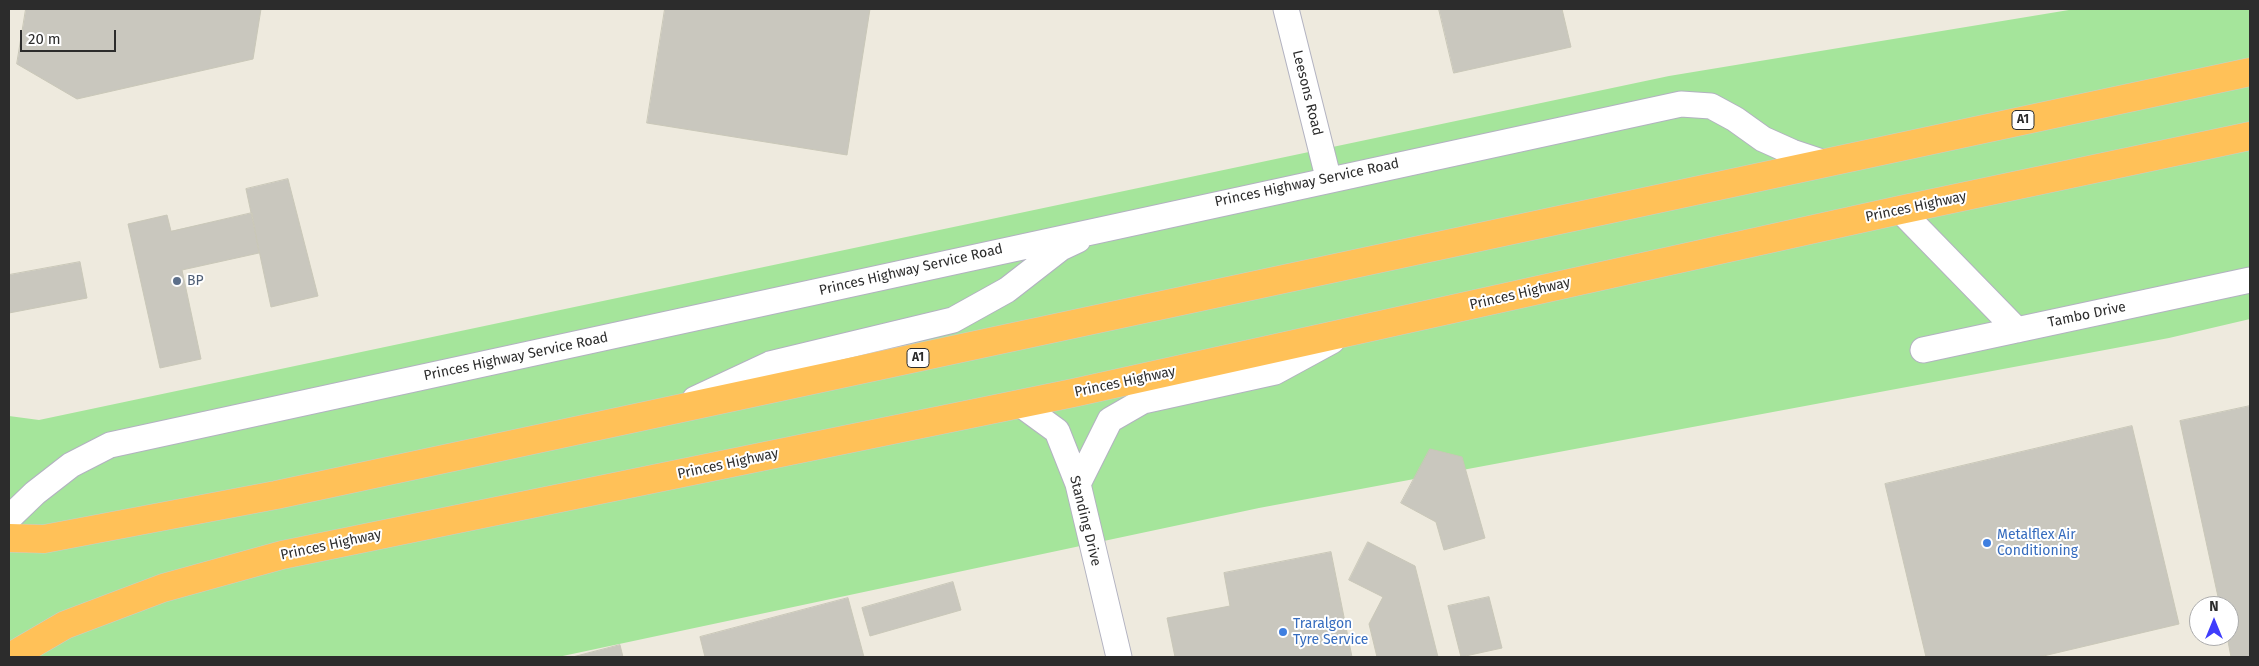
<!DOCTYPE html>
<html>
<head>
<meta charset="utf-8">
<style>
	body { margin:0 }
	#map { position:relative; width:2259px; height:666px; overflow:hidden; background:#eeeade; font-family:"Fira Sans",sans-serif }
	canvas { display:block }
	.frame { position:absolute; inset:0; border:10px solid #2c2c2c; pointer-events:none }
	.north { position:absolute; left:2189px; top:596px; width:50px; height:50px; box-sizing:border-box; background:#fff; border:1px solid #ababab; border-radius:50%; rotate:0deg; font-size:14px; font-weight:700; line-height:20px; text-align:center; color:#2c2c2c }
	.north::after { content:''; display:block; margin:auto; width:18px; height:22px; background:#3f3dfc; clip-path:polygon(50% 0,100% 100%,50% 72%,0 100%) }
	.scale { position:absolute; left:20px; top:30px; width:96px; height:22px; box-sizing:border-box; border:2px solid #2c2c2c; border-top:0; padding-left:6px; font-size:15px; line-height:18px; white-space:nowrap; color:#2c2c2c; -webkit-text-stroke:4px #fff; paint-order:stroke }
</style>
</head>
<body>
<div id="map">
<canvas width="2259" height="666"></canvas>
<div class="frame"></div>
<div class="north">N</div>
<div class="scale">20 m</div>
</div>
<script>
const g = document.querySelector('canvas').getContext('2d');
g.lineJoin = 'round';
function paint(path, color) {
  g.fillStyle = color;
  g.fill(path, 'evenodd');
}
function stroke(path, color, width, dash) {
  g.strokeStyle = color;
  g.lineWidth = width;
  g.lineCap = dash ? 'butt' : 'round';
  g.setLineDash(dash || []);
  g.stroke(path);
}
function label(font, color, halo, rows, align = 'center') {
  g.font = font + ' "Fira Sans",sans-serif';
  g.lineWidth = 4;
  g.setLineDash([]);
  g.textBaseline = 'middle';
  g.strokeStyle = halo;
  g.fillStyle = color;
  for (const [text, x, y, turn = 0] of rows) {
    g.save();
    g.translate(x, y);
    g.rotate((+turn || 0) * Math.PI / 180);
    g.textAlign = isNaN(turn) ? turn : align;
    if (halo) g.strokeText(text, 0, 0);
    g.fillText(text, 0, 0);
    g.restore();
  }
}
paint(new Path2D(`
	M2075,9H2250V319L2169,338L1259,508L558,657H9V416L39,420L1669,76Z`), '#a5e59b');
const building = new Path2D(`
	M26,9H261L253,59L77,99L17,64Z
	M665,9H870L847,155L647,123Z
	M1439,9H1562L1571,47L1454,73Z
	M288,179L318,296L271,307L246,189Z
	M252,213L259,253L182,270L201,359L160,368L128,224L167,215L171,231Z
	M80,262L87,298L9,313V275Z
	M2250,406V657H2231L2227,636H2229V606H2220L2180,421Z
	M2132,426L2179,624L2039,657H1926L1885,484Z
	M1430,449L1462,457L1485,538L1444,550L1436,522L1401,503Z
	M1368,542L1415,566L1438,657H1377L1369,624L1383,597L1349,580Z
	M1331,552L1352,657H1175L1167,618L1230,606L1224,573Z
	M953,582L961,610L870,636L862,608Z
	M1489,597L1502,648L1461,657L1448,606Z
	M848,598L864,657H705L700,637Z
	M620,645L623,657H573Z`);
paint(building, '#c9c7be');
stroke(building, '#c9c7b8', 1);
const street = new Path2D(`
	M1286,9L1328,177
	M1900,210L2017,330
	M1923,350L2250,280
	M695,399L770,364L953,320L1007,290L1061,248L1078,240
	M1020,404L1057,431L1078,484L1119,657
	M1078,484L1110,420L1143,401L1275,372L1332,341
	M9,518L35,493L71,465L110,445C634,331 1157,213 1681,104L1711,106L1735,119L1763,139L1792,152L1825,163`);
const highway = new Path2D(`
	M9,538L44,539L276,495L2250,72
	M10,657L65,625L163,588L282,555L1073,393L1900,210L2250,136`);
stroke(street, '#b2b2c0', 27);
stroke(highway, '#ccc', 29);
stroke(street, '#fff', 25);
stroke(highway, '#ffc158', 28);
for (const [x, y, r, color] of [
	[177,281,5,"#5c6f8a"],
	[1987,543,5,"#3f7fe0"],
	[1283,632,5,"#3f7fe0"]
]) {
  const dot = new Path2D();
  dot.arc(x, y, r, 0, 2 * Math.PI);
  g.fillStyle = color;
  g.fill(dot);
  stroke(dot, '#fff', 2);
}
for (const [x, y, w] of [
	[2023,120,22],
	[918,358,22]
]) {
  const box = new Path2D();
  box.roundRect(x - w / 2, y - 9.5, w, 19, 4);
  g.fillStyle = '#fff';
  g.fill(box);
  stroke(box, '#2c2c2c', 1);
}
label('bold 12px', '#2c2c2c', null, [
	["A1",2023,120],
	["A1",918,358]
]);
label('14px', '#2c2c2c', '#fff', [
	["Leesons Road",1307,93,76],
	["Princes Highway Service Road",1307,183,-12],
	["Princes Highway",1916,207,-12],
	["Princes Highway Service Road",911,270,-13],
	["Princes Highway",1520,294,-13],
	["Tambo Drive",2087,315,-12],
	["Princes Highway Service Road",516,357,-12],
	["Princes Highway",1125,382,-12],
	["Princes Highway",728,464,-12],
	["Standing Drive",1085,521,76],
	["Princes Highway",331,545,-12]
]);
label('14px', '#4e5e75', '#fff', [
	["BP",187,281]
], 'left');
label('14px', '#366cbe', '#fff', [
	["Metalflex Air",1997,535],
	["Conditioning",1997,551],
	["Traralgon",1293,624],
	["Tyre Service",1293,640]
], 'left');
</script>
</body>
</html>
